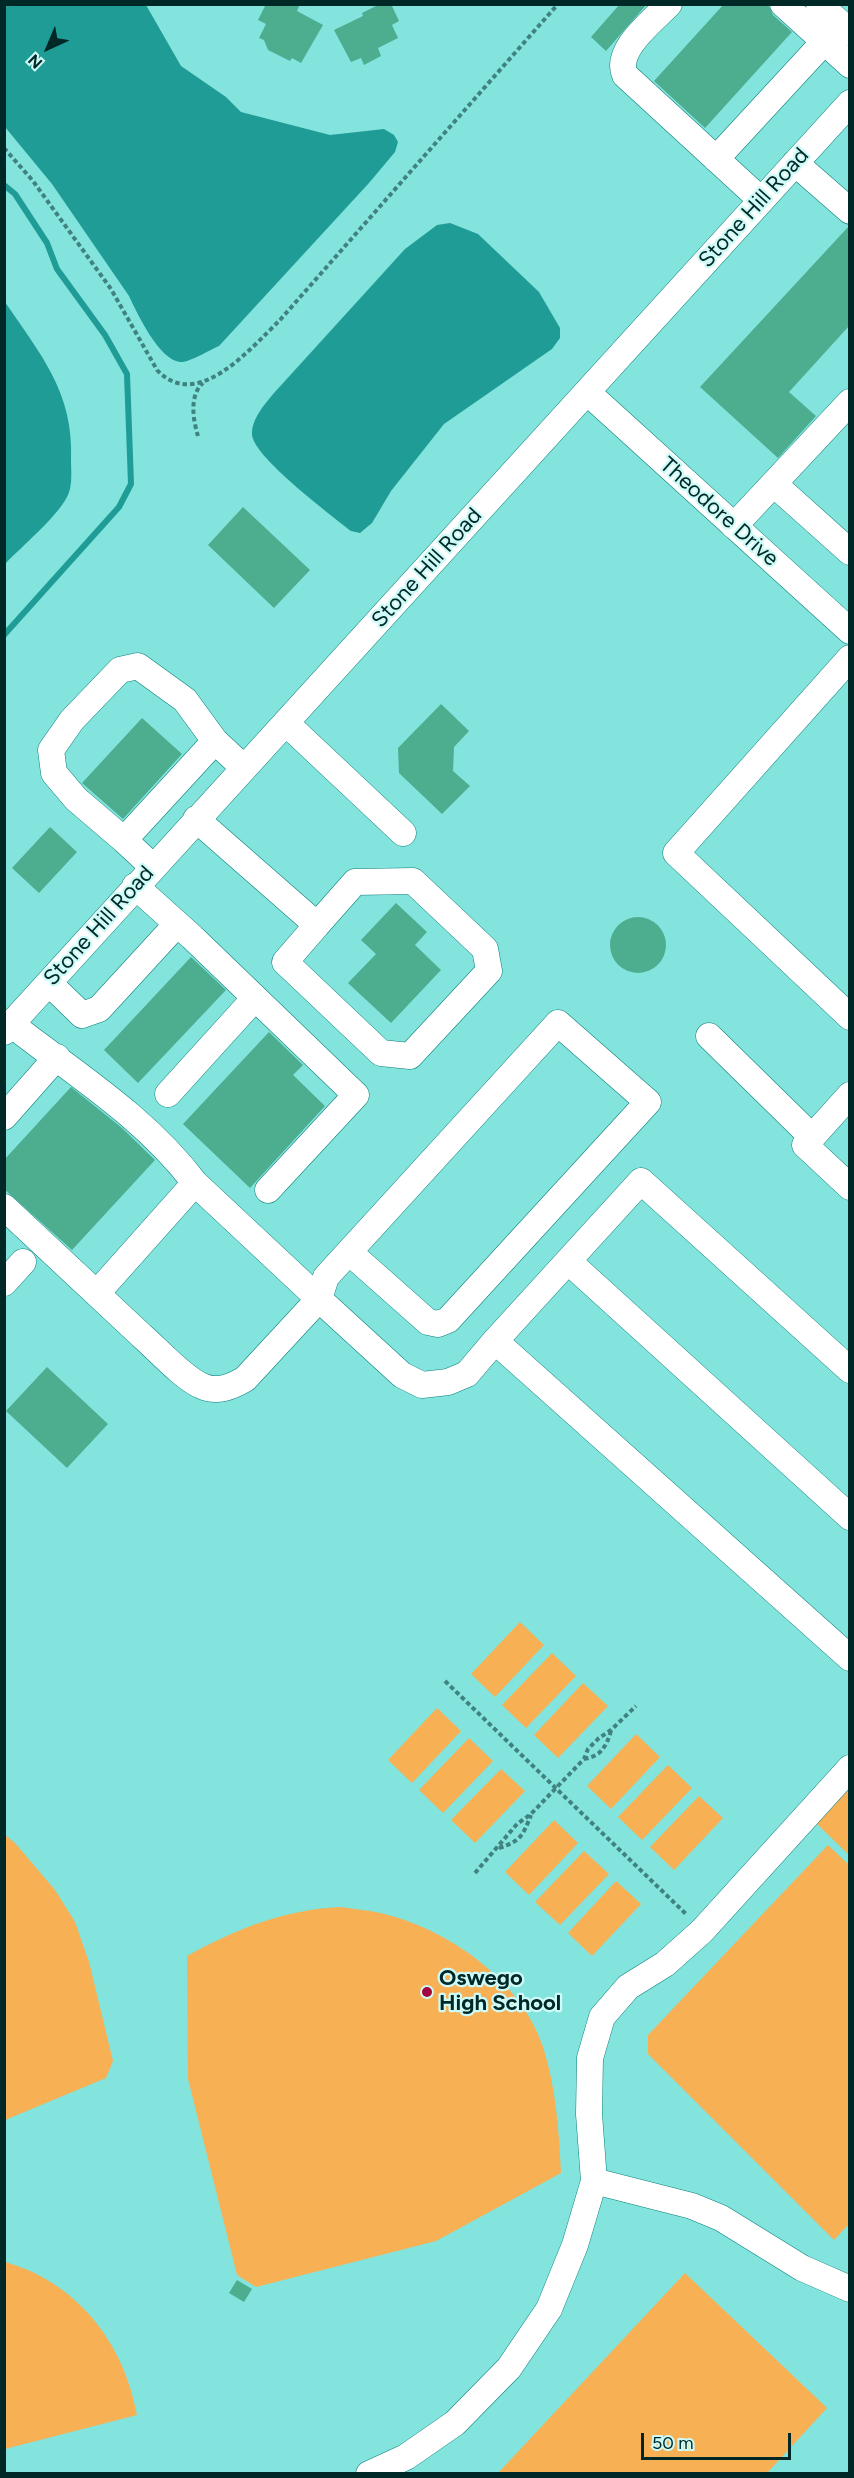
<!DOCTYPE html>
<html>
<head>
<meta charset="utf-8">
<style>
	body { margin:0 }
	#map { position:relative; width:854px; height:2478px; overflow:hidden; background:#83e3dd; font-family:Figtree,sans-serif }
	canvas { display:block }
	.frame { position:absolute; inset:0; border:6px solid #002826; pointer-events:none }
	.north { position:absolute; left:18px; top:18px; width:60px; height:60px; -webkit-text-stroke:4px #cefbf7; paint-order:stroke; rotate:224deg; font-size:16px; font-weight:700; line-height:24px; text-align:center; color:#002826 }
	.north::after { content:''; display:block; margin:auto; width:21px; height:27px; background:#002826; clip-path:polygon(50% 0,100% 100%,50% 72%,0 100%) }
	.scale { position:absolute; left:641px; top:2433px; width:150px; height:27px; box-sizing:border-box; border:3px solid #002826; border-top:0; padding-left:8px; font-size:18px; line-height:21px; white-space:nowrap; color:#002826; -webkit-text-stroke:4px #cefbf7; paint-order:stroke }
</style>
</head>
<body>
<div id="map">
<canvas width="854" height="2478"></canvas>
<div class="frame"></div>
<div class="north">N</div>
<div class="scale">50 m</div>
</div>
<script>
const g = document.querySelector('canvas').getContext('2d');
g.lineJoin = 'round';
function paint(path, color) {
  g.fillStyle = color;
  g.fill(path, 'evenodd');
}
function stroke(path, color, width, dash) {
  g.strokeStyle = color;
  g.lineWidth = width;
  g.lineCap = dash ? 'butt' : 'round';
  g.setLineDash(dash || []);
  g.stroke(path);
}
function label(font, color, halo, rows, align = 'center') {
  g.font = font + ' Figtree,sans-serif';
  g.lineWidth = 4.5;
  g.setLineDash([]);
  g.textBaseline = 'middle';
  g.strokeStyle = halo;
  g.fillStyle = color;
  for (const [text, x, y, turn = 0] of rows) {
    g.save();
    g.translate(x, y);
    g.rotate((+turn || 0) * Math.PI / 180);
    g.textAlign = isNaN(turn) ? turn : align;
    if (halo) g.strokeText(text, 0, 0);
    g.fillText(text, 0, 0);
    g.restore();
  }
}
paint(new Path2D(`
	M520,1622L544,1645L495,1697L471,1674Z
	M552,1653L576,1676L526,1728L502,1705Z
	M583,1683L608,1706L558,1758L534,1735Z
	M437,1708L461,1731L412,1783L388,1760Z
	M636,1734L660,1757L611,1809L587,1786Z
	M469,1738L493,1761L443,1813L419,1790Z
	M668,1765L692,1788L642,1840L618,1817Z
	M501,1769L525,1791L475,1843L451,1820Z
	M849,1783V1855L815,1822Z
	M699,1796L723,1818L674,1870L650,1847Z
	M554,1820L578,1843L529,1895L505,1872Z
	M5,1835L15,1843L55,1890L75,1922L89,1962L113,2061L106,2078L5,2120Z
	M828,1845L850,1866V2223L834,2240L648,2054V2035Z
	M584,1851L609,1874L560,1925L535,1902Z
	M616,1881L641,1904L592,1956L568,1933Z
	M340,1907C353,1909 367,1910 380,1913C447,1928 521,1980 543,2047C556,2087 559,2132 561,2173L436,2241L256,2287L237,2275L188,2079L187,1956C236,1929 283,1910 340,1907Z
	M5,2262C77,2282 124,2343 137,2415L5,2449Z
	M685,2273L827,2408L767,2473H498Z`), '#f8b054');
paint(new Path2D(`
	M4,5H146L181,66L226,97L241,112L330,135L384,129L394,135L398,142L395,152L369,183L219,346C209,350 189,363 180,362C159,360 137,313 129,296L52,184L5,127Z
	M450,223L478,234L539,292L560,328V338L552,349L444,424L391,491L372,523L360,533L351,531C331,515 252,456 252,434C252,418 265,404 274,393L405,249L437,225Z
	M5,302C41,355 74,393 71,460C71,471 73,486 67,497C56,518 22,546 5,564Z`), '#209c96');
stroke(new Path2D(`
	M4,185L15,194L47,243L57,269L105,335L127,374L131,484L119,507L4,635`), '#209c96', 6);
paint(new Path2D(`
	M266,4H300L297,11L323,25L301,63L292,58L290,61L268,50L264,40L259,38L266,24L258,20Z
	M380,4H391L399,21L392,25L398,38L378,48L381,56L364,65L361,58L351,62L334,30L363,16L362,13Z
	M620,4H647L606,51L591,37Z
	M724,4H768L773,15L792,32L705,128L654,81Z
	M849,226V326L789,392L816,416L778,458L700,387Z
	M243,507L310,570L274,608L208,545Z
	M441,704L469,731L454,747L453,771L470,786L442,814L399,773L398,748Z
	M142,718L182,754L123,819L82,783Z
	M50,827L77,852L39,893L12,868Z
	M396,903L427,932L415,945L441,970L391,1023L348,983L376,954L361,940Z
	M610 945a28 28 0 1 1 56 0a28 28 0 1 1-56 0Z
	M191,957L226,990L138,1083L104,1050Z
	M269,1032L303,1065L293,1075L325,1106L250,1188L183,1124Z
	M71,1087L122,1128L155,1160L72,1250L4,1189V1160Z
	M47,1367L108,1424L67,1468L6,1411Z
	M237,2280L252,2289L244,2302L229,2293Z`), '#4dad8f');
const minor = new Path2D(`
	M669,4C652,22 614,50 625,75L761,200
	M783,4L850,65
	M819,4L850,32
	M716,159L824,42
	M795,163L850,211
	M587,392L850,631
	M774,484L850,552
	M734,526L850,402
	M850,658L676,853L850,1017
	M286,723L403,833
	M196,819L317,925L285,962L381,1053L410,1056L489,971L485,949L413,881L355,882L317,925
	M124,840L76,799L54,773L51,750L72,720L120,670L138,666L185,700L215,741
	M153,867L124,840L215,741L244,768
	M135,886L192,937L356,1095L268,1190
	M49,983L82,1015L99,1009L177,924
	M11,1024C75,1074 145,1117 195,1183
	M4,1032L850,103
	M709,1036L812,1137
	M168,1094L255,998
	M850,1095L805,1145L850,1187
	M4,1117L57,1057
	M4,1207C50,1250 96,1293 142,1336C157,1349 184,1379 202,1386C217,1393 231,1387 245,1379L319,1299L195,1183L97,1293
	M349,1252L428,1322L438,1324L448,1320L648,1102L558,1023L326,1277L319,1299L402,1375L422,1385L448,1382L467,1374L495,1341
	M568,1261L850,1517
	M4,1283L23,1262
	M850,1370L641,1181L495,1341L850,1658
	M594,2181L692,2206L721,2218L802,2268L850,2289
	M369,2474L406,2457L455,2423L509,2368L549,2309L575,2245L594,2181L589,2114L590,2058L602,2017L628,1987L665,1964L702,1931L850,1768`);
stroke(minor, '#09807b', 27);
stroke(new Path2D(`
	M4,148L33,181L111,289L157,370C197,413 251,348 280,320L558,4
	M198,436C193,420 189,395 203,383
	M445,1681L687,1915
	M584,1759C601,1756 606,1747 611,1731
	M499,1848C521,1841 523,1835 531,1815
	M475,1873L517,1824L531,1814L584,1759L588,1749L599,1738L611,1730L636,1706`), '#3f827f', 4, [4.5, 3]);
stroke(minor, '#fff', 26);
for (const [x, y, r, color] of [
	[427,1992,6,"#a2053f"]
]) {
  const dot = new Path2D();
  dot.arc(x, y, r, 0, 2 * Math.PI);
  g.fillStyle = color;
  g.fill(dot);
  stroke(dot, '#cefbf7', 2);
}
label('22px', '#002826', '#cefbf7', [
	["Stone Hill Road",754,208,-48],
	["Theodore Drive",719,512,42],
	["Stone Hill Road",427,568,-48],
	["Stone Hill Road",99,926,-48]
]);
label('bold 22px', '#002826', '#cefbf7', [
	["Oswego",439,1979],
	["High School",439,2004]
], 'left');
</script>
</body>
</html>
